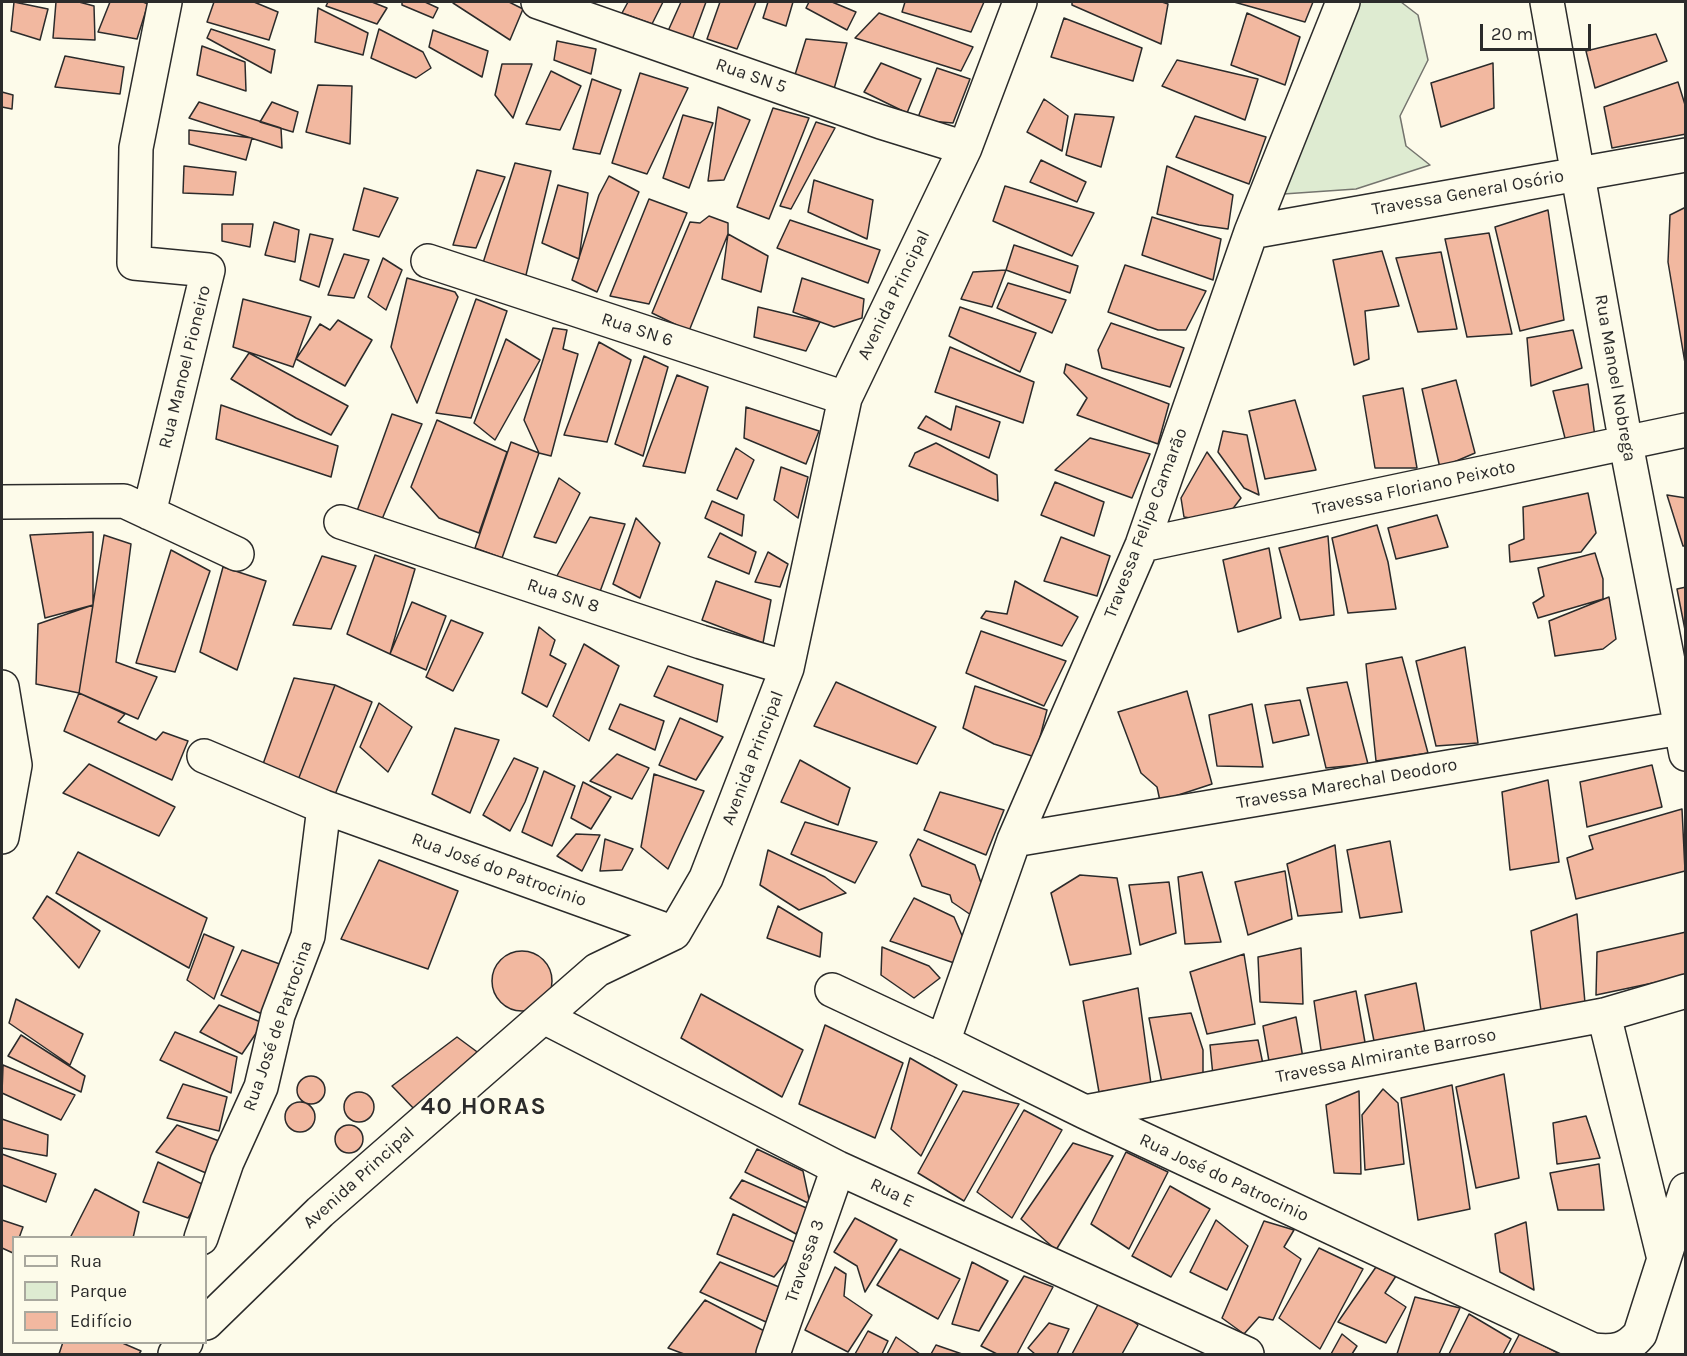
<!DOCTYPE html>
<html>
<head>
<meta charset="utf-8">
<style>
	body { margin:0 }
	#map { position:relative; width:1687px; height:1356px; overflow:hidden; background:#fdfbea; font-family:Karla,sans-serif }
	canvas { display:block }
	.frame { position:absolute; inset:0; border:3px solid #2b2b2b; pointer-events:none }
	.legend { position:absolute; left:12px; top:1236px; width:195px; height:108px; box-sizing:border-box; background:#fdfbea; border:2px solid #a9a89e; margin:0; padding:8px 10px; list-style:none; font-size:18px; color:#2b2b2b }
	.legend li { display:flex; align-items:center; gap:12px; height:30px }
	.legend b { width:30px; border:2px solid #a9a89e }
	.scale { position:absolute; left:1480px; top:24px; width:111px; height:27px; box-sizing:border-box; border:3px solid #2b2b2b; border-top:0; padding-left:8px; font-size:18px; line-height:21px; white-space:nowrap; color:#2b2b2b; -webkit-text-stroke:4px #fdfbea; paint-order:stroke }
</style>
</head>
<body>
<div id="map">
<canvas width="1687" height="1356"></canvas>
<div class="frame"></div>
<ul class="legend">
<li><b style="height:8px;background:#fdfbea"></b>Rua</li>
<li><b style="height:16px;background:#deebd1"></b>Parque</li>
<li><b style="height:16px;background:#f2b8a0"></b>Edifício</li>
</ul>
<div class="scale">20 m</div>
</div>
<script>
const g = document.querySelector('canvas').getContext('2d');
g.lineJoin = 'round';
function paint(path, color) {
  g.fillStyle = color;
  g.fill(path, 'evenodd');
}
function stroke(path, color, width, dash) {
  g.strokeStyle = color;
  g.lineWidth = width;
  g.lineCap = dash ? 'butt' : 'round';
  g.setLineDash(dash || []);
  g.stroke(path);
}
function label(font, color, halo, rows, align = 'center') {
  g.font = font + ' Karla,sans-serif';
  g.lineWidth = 4.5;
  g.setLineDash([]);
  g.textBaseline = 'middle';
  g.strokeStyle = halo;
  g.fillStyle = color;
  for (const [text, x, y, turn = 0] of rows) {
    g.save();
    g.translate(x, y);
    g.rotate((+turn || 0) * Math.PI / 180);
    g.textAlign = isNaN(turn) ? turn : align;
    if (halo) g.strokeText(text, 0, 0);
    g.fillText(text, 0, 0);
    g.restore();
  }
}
const green = new Path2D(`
	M1351,2H1401L1418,15L1428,60L1400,116L1406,146L1430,165L1356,189L1269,195L1293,81L1323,24Z`);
paint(green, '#deebd1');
stroke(green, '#74746e', 1.5);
const building = new Path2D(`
	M14,2L48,9L40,40L11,31Z
	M56,2H79L94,6L95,40L53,38Z
	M110,2H143L148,4L137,39L98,32Z
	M214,2H254L278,12L269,40L207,22Z
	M328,2H372L387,8L377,24L326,6Z
	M402,2H425L438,8L433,18L402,5Z
	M453,2H509L523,9L510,40L453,3Z
	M628,2H663L652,24L622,13Z
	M681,2H706L692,40L668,31Z
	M720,2H756L737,49L707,39Z
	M768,2H793L786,26L763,18Z
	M809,2H832L856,12L847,30L806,8Z
	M905,2H984L971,32L902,12Z
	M1072,2H1162L1168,4L1161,44L1072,5Z
	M1234,2H1313L1305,22Z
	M318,8L368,33L363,55L315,42Z
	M879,13L973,47L961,71L855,38Z
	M1247,13L1300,37L1285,85L1231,65Z
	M1064,18L1142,48L1133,81L1051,57Z
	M211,29L275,50L271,73L207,38Z
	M379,29L423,52L431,68L416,78L371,58Z
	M433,30L488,51L482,77L429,47Z
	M1656,34L1667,61L1595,88L1586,51Z
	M806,39L847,43L834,89L794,78Z
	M557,41L596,49L591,74L554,60Z
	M202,46L245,62L246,91L197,75Z
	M65,56L124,67L120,94L55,87Z
	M1177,60L1258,79L1245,120L1162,86Z
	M881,63L921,79L907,113L864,92Z
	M1493,63L1494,108L1441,127L1431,83Z
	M502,64H532L513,118L495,95Z
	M937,68L970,79L953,123L917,120Z
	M551,71L581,86L560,130L526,124Z
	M640,73L688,88L647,174L612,163Z
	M592,79L621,90L600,154L573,149Z
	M1678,82L1686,108V134L1612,148L1604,107Z
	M318,85L352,86L350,144L306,132Z
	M2,92L13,95L12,109L2,107Z
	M1044,99L1068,116L1062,151L1027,132Z
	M199,102L281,128L282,148L189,118Z
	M272,102L298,112L293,132L260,122Z
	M718,107L750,120L724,180L708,181Z
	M773,108L809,118L769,219L737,207Z
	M1075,114L1114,117L1101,167L1066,155Z
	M683,115L713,123L689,188L663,178Z
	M1195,116L1266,137L1249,184L1176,157Z
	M816,122L835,128L791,209L780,206Z
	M189,130L252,138L246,160L189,144Z
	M1041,160L1086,182L1077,202L1030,182Z
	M515,163L551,171L526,275L482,266Z
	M184,166L236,172L233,195L183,193Z
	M1167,166L1233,195L1228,229L1199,225L1157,214Z
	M477,170L505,177L476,248L453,245Z
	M609,176L639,192L597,292L572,280L599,195Z
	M814,180L873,200L867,239L808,212Z
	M558,185L588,193L579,259L542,243Z
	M1005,186L1094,213L1072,256L993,221Z
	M364,188L398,198L379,237L353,230Z
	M649,199L687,213L649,304L610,296Z
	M1686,207V369L1668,262L1670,215Z
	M1548,210L1564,320L1520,331L1495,227Z
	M709,216L728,223V234L689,331L652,313L690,222L700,223Z
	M1152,217L1221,239L1213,280L1142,255Z
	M790,220L880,250L868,283L777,248Z
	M274,222L299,230L295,262L265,255Z
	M222,224H253L250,247L222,241Z
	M1489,233L1512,334L1467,337L1445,239Z
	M310,234L333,239L319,287L300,280Z
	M728,234L768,256L761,292L722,279Z
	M1014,245L1078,266L1070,293L1006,270Z
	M1382,251L1399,306L1365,311L1369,359L1354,365L1333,260Z
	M1441,252L1457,329L1418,332L1396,258Z
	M344,254L369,260L354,298L328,295Z
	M383,258L402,270L386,310L368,297Z
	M1125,265L1206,291L1186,330H1158L1108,312Z
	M1006,270L992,307L961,299L973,272Z
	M407,278L455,292L458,297L417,403L391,347Z
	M802,278L864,299L862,318L834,327L793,312Z
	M1008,283L1066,300L1052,333L997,308Z
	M243,299L311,317L293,367L233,347Z
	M476,299L507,311L471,418L436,413Z
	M758,307L820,322L806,351L754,337Z
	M960,307L1036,333L1020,372L949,336Z
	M338,320L372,340L345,386L296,359L320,324L330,330Z
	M1111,323L1184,348L1170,387L1102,368L1098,350Z
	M553,328L567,330L563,349L578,354L551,456L539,453L524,420Z
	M1573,330L1582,368L1531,386L1527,338Z
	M506,339L540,360L495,440L474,423Z
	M599,342L631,360L607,442L564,435Z
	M950,347L1034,382L1023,423L935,392Z
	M249,353L348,406L331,435L296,418L231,379Z
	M644,356L668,367L643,456L615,444Z
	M1066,364L1169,404L1158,444L1077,415L1087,398L1064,373Z
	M677,375L708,387L685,473L643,466Z
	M1456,380L1475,453L1440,468L1422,389Z
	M1588,384L1595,437L1567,446L1553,391Z
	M1403,388L1417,468H1375L1363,396Z
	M1295,400L1316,470L1265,479L1249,411Z
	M221,405L338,446L331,477L216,439Z
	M956,406L1000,422L989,458L918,428L926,416L951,430Z
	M746,407L819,431L806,464L744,438Z
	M392,414L422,424L380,524L357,511Z
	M437,420L507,452L479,533L439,518L411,487Z
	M1223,431L1247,435L1259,495L1244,488L1218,452Z
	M1090,438L1150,454L1132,498L1055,470Z
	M511,442L539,453L502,558L475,548Z
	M936,443L997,475L998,501L909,466L915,453Z
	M736,448L754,460L737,499L717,490Z
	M1207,452L1241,498L1222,523L1184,517L1181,498Z
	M781,467L808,477L798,518L774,500Z
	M559,478L580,493L556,543L534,537Z
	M1055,482L1104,502L1094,536L1041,515Z
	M1588,493L1596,533L1581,552L1510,562L1509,545L1524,539L1523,507Z
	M1667,495L1686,498V546H1683Z
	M712,501L744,515L742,536L705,518Z
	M1437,515L1448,547L1396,559L1388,528Z
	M590,517L625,524L598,597L554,581Z
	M636,518L660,543L640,598L613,584Z
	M1377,525L1388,562L1396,609L1348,613L1332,538Z
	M93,532V605L45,618L30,535Z
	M720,533L756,552L749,574L708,557Z
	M104,535L131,544L116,662L157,677L138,719L79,693Z
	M1328,536L1334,615L1300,620L1279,548Z
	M1061,537L1110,556L1097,596L1044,581Z
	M1269,548L1281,618L1238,632L1223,560Z
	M171,550L210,571L175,672L136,663Z
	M768,552L788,564L780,587L755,582Z
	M1595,553L1603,579V599L1538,618L1533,603L1544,596L1538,568Z
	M375,555L415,569L390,654L347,634Z
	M322,556L356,566L331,629L293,625Z
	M223,567L266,581L237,670L200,652Z
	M716,581L771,600L763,643L702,620Z
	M1015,581L1078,617L1062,646L981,618L986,611L1007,614Z
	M1686,587V635L1677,589Z
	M1609,597L1616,639L1603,649L1555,656L1549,621Z
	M412,602L446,616L426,670L390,654Z
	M93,605L79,693L36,684L38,624Z
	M451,620L483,633L453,691L426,677Z
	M539,627L555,640L550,655L566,664L547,707L522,693Z
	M981,631L1066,661L1044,706L966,673Z
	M584,644L619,666L589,741L553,716Z
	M1465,647L1478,743L1436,746L1416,661Z
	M1402,657L1428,753L1376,761L1366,664Z
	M668,666L723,685L717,722L654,696Z
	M294,678L335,685L298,780L263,764Z
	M836,682L936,727L917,764L814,726Z
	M1347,682L1368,764L1326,768L1307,688Z
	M335,685L372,702L334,797L298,780Z
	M975,686L1047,710L1035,757L994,744L963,728Z
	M1187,691L1212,784L1160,801L1157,787L1141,773L1118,712Z
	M79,693L125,714L118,722L156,740L163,732L188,741L172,780L64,731Z
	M1300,700L1309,735L1273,743L1265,705Z
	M379,703L412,727L388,772L360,747Z
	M620,704L664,721L655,750L609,729Z
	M1252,704L1263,767L1217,766L1209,715Z
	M680,718L723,737L696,780L659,765Z
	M455,728L499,740L470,813L432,794Z
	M617,754L649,768L632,799L590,781Z
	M514,758L538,768L525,802L510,831L483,815Z
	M800,760L850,788L838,825L781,802Z
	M89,764L175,807L159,836L63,793Z
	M1652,765L1662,807L1587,827L1580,782Z
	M544,771L575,786L552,846L522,832Z
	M654,774L704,791L668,869L641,847Z
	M1548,780L1559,862L1510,870L1502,792Z
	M583,782L611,797L591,829L571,818Z
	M940,792L1004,810L986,855L924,830Z
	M1682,809L1685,871L1576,899L1567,858L1593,849L1589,836Z
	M805,822L877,842L855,883L791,854Z
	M576,834L600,835L582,871L557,856Z
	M605,839L633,849L622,870L600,871Z
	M918,839L975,865L983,889L971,915L952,902L950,895L922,886L910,855Z
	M1390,841L1402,912L1360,918L1347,850Z
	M1335,845L1342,912L1298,916L1287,864Z
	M768,850L825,877L846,893L799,910L760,885Z
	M78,852L207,918L189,968L56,893Z
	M379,860L458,891L428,969L341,939Z
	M1285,871L1292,919L1248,935L1235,882Z
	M1202,872L1221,942L1185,944L1178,877Z
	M1080,875L1117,878L1131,954L1070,965L1051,893Z
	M1169,882L1176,933L1140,945L1129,885Z
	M47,896L100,931L79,968L33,918Z
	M914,898L954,917L964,940L960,965L890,941Z
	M778,906L822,933L820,957L767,938Z
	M1577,914L1585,1003L1542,1019L1531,931Z
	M1686,932V976L1596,995L1597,952Z
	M204,934L234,947L214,999L187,980Z
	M882,947L929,966L940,978L914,998L881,975Z
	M1301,948L1303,1004L1260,1002L1258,957Z
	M242,950L285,966L262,1014L221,995Z
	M492 981a30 30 0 1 1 60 0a30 30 0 1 1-60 0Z
	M1244,954L1255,1024L1207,1034L1190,972Z
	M1416,983L1425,1033L1374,1041L1365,995Z
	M1138,988L1151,1084L1099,1092L1083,1001Z
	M1356,991L1366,1048L1322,1057L1314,1001Z
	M701,994L803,1050L782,1097L681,1038Z
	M16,999L83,1034L70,1065L9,1023Z
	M219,1005L263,1023L242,1054L200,1032Z
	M1191,1013L1203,1050V1076L1162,1083L1149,1018Z
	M1296,1017L1303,1058L1270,1067L1263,1026Z
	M825,1025L903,1063L875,1138L799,1104Z
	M175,1032L237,1057L231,1093L160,1060Z
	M21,1035L85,1076L81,1092L8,1056Z
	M457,1037L480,1054L417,1112L392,1086Z
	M1258,1040L1264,1069L1213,1076L1210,1045Z
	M910,1058L957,1085L921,1156L891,1129Z
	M3,1065L75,1095L61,1120L2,1093Z
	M1504,1074L1519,1178L1476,1188L1456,1087Z
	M297 1090a14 14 0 1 1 28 0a14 14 0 1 1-28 0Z
	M183,1084L227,1097L219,1131L167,1118Z
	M1452,1085L1470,1209L1418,1220L1401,1098Z
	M1383,1089L1398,1103L1404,1164L1365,1170L1362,1115Z
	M963,1091L1019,1104L964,1201L918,1173Z
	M1359,1091L1361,1174L1334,1173L1326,1105Z
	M344 1107a15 15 0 1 1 30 0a15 15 0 1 1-30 0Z
	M285 1117a15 15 0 1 1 30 0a15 15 0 1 1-30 0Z
	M1024,1110L1062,1130L1012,1218L977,1192Z
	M1586,1116L1600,1158L1557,1164L1553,1123Z
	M2,1119L48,1135L47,1156L2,1148Z
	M335 1139a14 14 0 1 1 28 0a14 14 0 1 1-28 0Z
	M177,1125L219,1141L206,1173L156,1152Z
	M1073,1143L1113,1156L1056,1250L1021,1219Z
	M757,1149L803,1171L810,1204L745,1172Z
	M1126,1152L1168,1172L1129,1249L1091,1224Z
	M2,1154L56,1174L46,1202L2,1185Z
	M158,1162L208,1187L188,1218L143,1202Z
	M1599,1164L1604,1210H1558L1550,1173Z
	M742,1180L811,1210L796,1234L730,1198Z
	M1170,1186L1210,1209L1171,1277L1132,1256Z
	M95,1189L139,1212L133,1238H70Z
	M733,1214L801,1245L774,1277L717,1254Z
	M855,1218L897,1240L865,1292L857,1266L834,1252Z
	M2,1220L23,1227L19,1238H14L13,1253L2,1248Z
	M1216,1220L1248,1246L1227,1290L1190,1272Z
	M1264,1221L1294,1230L1284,1247L1301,1259L1273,1320L1259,1317L1244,1334L1222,1318Z
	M1526,1222L1534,1290L1500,1272L1495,1234Z
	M1319,1248L1363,1269L1320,1349L1279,1318Z
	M900,1249L960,1279L938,1319L877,1285Z
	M720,1262L779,1287L766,1322L700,1292Z
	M972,1262L1008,1281L979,1331L952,1324Z
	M835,1267L846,1274L844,1296L872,1315L848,1352L805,1330Z
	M1376,1267L1396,1276L1385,1293L1406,1307L1386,1343L1338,1322Z
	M1024,1276L1053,1287L1017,1354H997L981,1346Z
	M1102,1297L1138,1325L1122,1354H1072Z
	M1415,1297L1460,1308L1439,1354H1397Z
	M705,1300L772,1335L761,1354H684L668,1348Z
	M1469,1314L1511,1339L1503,1354H1449Z
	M1049,1323L1069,1329L1057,1354H1035L1028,1348Z
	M868,1331L888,1341L882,1354H855Z
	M1520,1333L1560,1354H1509Z
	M1342,1334L1357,1346L1352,1354H1331Z
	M896,1337L920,1354H887Z
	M63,1342H120L141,1351L139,1354H59Z
	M936,1345L962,1354H931Z`);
paint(building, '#f2b8a0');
stroke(building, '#2b2b2b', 1.5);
const minor = new Path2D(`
	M538,2L881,122L965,148
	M1547,2L1626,444L1686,754
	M1251,232L1686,155
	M428,261L845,398
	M2,502L124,501L237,554
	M149,513L208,270L134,263L136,148L165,2
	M341,522L701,642L787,668
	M1142,545L1686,430
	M2,687L15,765L2,837
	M204,756L324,807L674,933
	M1014,840L1681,728
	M832,990L943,1042L1085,1112L1593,1350C1614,1352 1626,1351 1640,1334L1686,1190
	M1604,1015L1664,1259
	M544,1017L838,1168L1247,1354
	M943,1042L1014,840L1142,545L1251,232L1343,2
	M1085,1112L1604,1015L1686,991
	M201,1238L227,1162L261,1087L278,1015L308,936L324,807
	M206,1323L320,1212L597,970L674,933L706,878L787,668L845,398L965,148L1020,2
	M175,1354L186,1342
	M773,1354L838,1168`);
stroke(minor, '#2b2b2b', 36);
stroke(minor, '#fdfbea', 33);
label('18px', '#2b2b2b', '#fdfbea', [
	["Rua SN 5",751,76,19],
	["Travessa General Osório",1468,193,-10],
	["Avenida Principal",894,295,-64],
	["Rua SN 6",637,330,18],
	["Rua Manoel Pioneiro",185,367,-76],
	["Rua Manoel Nobrega",1615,378,80],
	["Travessa Floriano Peixoto",1414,488,-12],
	["Travessa Felipe Camarão",1146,523,-69],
	["Rua SN 8",563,596,18],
	["Avenida Principal",753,758,-69],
	["Travessa Marechal Deodoro",1347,784,-10],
	["Rua José do Patrocinio",499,870,20],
	["Rua José de Patrocina",278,1026,-71],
	["Travessa Almirante Barroso",1386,1056,-11],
	["Avenida Principal",359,1178,-42],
	["Rua José do Patrocinio",1224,1178,25],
	["Rua E",892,1193,25],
	["Travessa 3",805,1261,-71]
]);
g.letterSpacing = '1.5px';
label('bold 24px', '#2b2b2b', '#fdfbea', [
	["40 HORAS",484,1107]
]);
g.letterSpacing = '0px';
</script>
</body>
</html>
